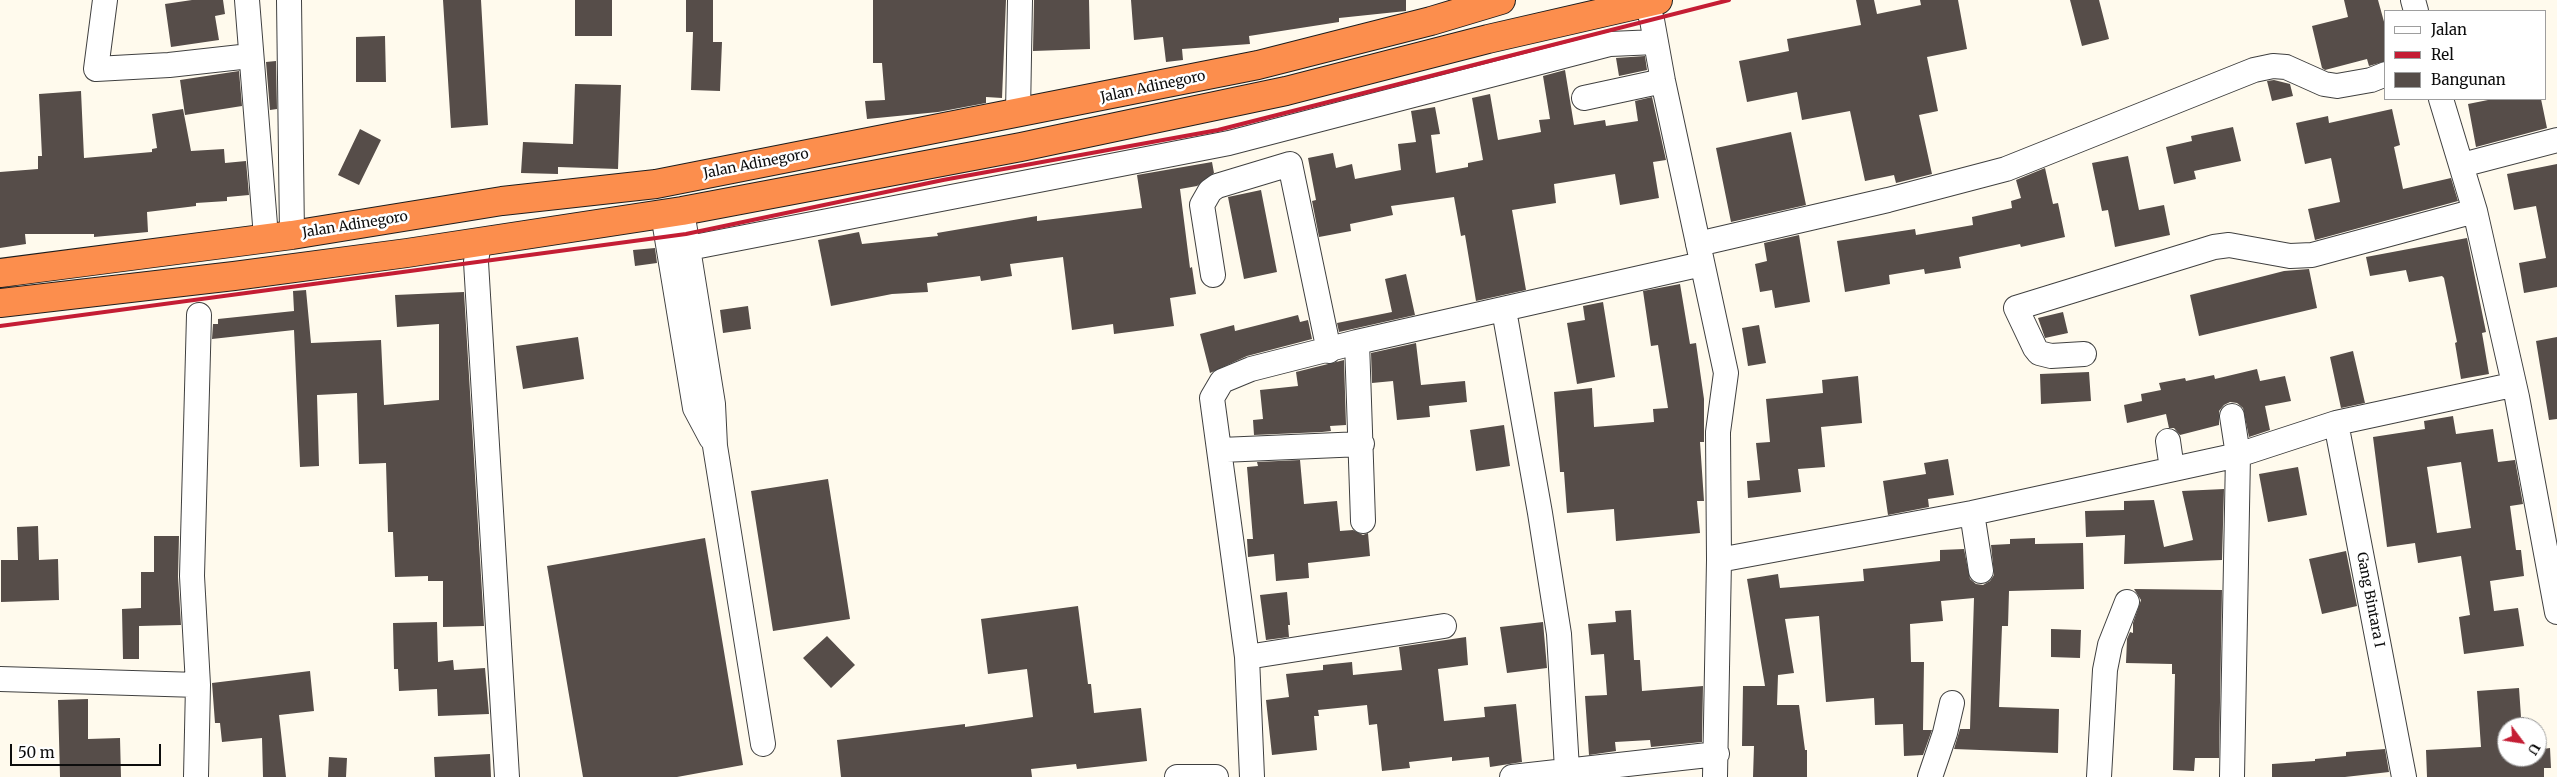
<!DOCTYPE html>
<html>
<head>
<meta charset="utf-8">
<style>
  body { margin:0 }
  #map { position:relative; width:2557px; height:777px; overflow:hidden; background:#fffaed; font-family:Merriweather,serif }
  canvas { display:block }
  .legend { position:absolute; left:2384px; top:10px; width:162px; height:90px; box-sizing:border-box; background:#fff; border:1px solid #9e9e9e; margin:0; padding:6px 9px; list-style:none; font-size:15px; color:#0d0d0d }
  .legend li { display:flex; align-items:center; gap:10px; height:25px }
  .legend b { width:25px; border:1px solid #9e9e9e }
  .north { position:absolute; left:2497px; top:717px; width:50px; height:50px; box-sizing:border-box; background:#fff; border:1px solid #9e9e9e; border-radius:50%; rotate:121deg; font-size:14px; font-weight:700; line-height:20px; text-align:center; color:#0d0d0d }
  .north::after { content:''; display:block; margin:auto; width:18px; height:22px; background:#c41d34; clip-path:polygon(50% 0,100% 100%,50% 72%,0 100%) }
  .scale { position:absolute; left:10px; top:744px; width:151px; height:22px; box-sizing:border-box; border:2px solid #0d0d0d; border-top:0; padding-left:6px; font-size:15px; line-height:18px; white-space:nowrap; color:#0d0d0d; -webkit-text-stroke:4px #fff; paint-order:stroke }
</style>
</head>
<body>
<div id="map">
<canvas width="2557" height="777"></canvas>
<ul class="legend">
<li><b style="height:6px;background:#fff"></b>Jalan</li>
<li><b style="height:6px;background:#c41d34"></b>Rel</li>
<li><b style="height:14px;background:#564d49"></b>Bangunan</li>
</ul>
<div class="north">U</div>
<div class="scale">50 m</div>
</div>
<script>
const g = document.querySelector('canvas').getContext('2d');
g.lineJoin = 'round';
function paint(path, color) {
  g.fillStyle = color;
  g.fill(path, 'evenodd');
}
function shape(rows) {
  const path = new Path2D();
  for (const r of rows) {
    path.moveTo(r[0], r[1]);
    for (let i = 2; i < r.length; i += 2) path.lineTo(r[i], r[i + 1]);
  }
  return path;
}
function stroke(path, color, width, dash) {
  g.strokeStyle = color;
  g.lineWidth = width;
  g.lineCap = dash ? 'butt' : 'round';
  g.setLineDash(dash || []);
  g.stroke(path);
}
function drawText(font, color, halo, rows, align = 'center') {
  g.font = font + ' Merriweather,serif';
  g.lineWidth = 5;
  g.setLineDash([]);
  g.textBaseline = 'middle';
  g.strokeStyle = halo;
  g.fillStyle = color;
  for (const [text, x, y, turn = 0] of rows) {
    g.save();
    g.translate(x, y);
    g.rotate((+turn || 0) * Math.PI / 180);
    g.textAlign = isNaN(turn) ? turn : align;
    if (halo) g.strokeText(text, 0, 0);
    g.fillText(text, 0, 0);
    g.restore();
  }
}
paint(shape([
  [192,0,223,0,225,14,215,16,219,40,171,47,165,4],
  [443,0,481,0,488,125,451,128],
  [575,0,612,0,612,36,575,36],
  [686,0,713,0,713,42,722,42,720,91,691,90,693,32,686,32],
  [873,0,1006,0,1002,98,986,97,986,103,938,112,867,119,865,101,885,100,882,63,873,63],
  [1034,0,1089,0,1090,49,1033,51],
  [1131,0,1406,0,1406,11,1339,18,1339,22,1249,36,1250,44,1182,49,1183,60,1166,62,1163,37,1134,40],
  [1856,0,1874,0,1877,14,1921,5,1920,0,1958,0,1967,49,1927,57,1938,111,1919,115,1932,174,1896,183,1894,175,1865,181,1850,111,1802,120,1797,92,1747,102,1739,61,1789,51,1787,39,1861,25],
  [2070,0,2099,0,2109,39,2082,46],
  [2344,0,2378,0,2386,29,2386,61,2369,66,2367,59,2325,70,2322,68,2312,26,2348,17],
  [385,36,386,82,356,82,356,37],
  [1645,56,1647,70,1619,76,1616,58],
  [276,61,277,109,270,110,266,62],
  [1565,70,1574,125,1605,120,1606,126,1638,121,1635,101,1652,97,1666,160,1653,162,1659,198,1620,205,1615,174,1554,184,1556,203,1512,210,1526,290,1476,301,1465,235,1461,236,1454,197,1391,206,1393,215,1350,224,1351,231,1319,237,1312,201,1316,200,1308,158,1333,153,1336,168,1352,164,1355,179,1401,170,1398,144,1416,142,1411,111,1435,107,1440,134,1431,135,1436,173,1468,167,1468,163,1483,160,1472,98,1490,94,1498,140,1541,132,1539,120,1550,119,1543,76],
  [239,71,242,106,185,115,180,80],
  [2274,80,2290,84,2293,96,2272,101,2267,81],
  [575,84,621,85,618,169,558,167,558,174,521,173,523,142,573,144],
  [81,91,84,158,152,152,152,149,157,148,152,114,183,109,191,151,224,149,225,163,246,161,249,195,227,197,227,201,196,203,196,206,147,212,148,232,94,237,94,234,25,234,26,244,0,248,0,172,38,169,38,156,42,156,39,94],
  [2493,99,2541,99,2547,128,2476,147,2468,104],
  [2392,109,2400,145,2394,147,2403,189,2451,178,2458,201,2315,240,2308,209,2340,202,2331,158,2305,164,2296,123,2328,116,2329,123],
  [2233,127,2241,161,2194,171,2196,179,2174,184,2166,147,2192,141,2191,136],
  [360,129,381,140,359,185,338,175],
  [1791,132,1806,205,1731,222,1716,148],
  [2128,156,2139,210,2164,205,2170,235,2115,247,2108,210,2102,211,2092,163],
  [1212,162,1214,173,1197,186,1180,189,1190,268,1192,267,1196,294,1170,298,1174,326,1114,334,1113,324,1072,330,1063,257,1010,264,1012,276,981,281,980,276,927,283,928,292,892,294,831,306,818,240,859,232,862,244,938,236,937,233,1037,216,1037,221,1142,208,1137,175],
  [2557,164,2557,287,2524,293,2519,263,2546,258,2536,206,2514,210,2507,174],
  [2045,168,2053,204,2058,203,2065,237,2021,247,2020,244,1959,257,1961,268,1925,274,1924,269,1889,275,1890,284,1845,292,1837,241,1915,229,1916,235,1973,225,1972,217,2012,208,2011,201,2021,198,2016,180],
  [1261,190,1277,272,1244,279,1228,197],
  [1799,235,1810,302,1775,308,1772,290,1760,292,1755,264,1767,261,1764,243],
  [2467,238,2486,332,2482,333,2489,374,2461,379,2455,343,2457,342,2444,278,2442,276,2409,282,2406,270,2370,276,2366,257],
  [655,248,657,263,635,266,633,250],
  [2309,269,2317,308,2199,336,2190,295,2284,271],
  [1406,274,1415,315,1339,332,1337,323,1392,312,1385,279],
  [1680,284,1690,344,1696,343,1704,399,1704,442,1700,442,1704,501,1697,501,1700,533,1616,541,1614,509,1567,513,1564,472,1560,472,1554,392,1592,388,1594,427,1654,422,1653,409,1668,408,1658,345,1651,346,1643,291],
  [306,290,311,343,381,340,384,405,439,400,439,324,397,327,395,295,464,292,484,626,443,627,443,581,428,581,428,576,395,577,393,532,388,532,386,463,359,464,357,393,317,395,319,466,300,467,294,330,212,339,213,324,218,324,218,319,294,311,293,291],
  [1603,302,1615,377,1577,384,1567,323,1585,320,1583,306],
  [748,306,751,329,723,333,720,310],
  [2063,312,2068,333,2045,338,2038,318],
  [1298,315,1300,322,1308,320,1312,339,1247,356,1210,373,1200,334,1234,325,1235,331],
  [1759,325,1766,363,1748,366,1742,328],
  [578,337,584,379,523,389,516,346],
  [2557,337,2557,419,2549,420,2536,341],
  [1416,343,1421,385,1465,381,1467,402,1429,406,1430,417,1397,420,1393,381,1372,383,1371,353],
  [2353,351,2365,403,2341,408,2330,357],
  [1344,360,1346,425,1330,426,1331,431,1322,432,1254,435,1253,420,1263,419,1260,390,1298,386,1296,372],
  [2257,369,2260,381,2285,376,2291,401,2265,406,2270,430,2249,437,2243,408,2237,403,2230,402,2224,405,2219,411,2219,425,2180,435,2174,428,2169,428,2166,414,2127,423,2124,405,2142,401,2141,394,2161,390,2159,383,2185,378,2186,381,2214,375,2215,379],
  [2089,372,2091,401,2041,404,2040,374],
  [1858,376,1862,423,1821,427,1825,467,1798,469,1801,492,1748,498,1747,481,1760,480,1756,443,1770,442,1766,399,1823,393,1822,380],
  [2453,416,2456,434,2493,429,2498,462,2515,460,2523,504,2510,506,2516,550,2521,550,2524,576,2490,581,2494,611,2518,608,2524,646,2464,654,2459,617,2470,615,2461,556,2418,563,2415,543,2387,547,2373,437,2425,429,2424,421],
  [2461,462,2471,528,2437,533,2427,467],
  [1504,425,1510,466,1476,471,1470,430],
  [1948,459,1954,495,1928,499,1929,507,1888,515,1883,481,1926,474,1924,463],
  [1300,460,1304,504,1337,501,1340,531,1353,530,1363,535,1368,533,1370,556,1308,563,1309,578,1276,581,1274,554,1248,557,1247,539,1253,539,1247,467,1258,466,1257,462],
  [2298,467,2307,515,2268,522,2259,474],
  [828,479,850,619,773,631,751,491],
  [2224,489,2222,560,2124,564,2125,535,2086,537,2085,511,2124,510,2124,501,2154,500,2164,547,2193,540,2182,491],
  [38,526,39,560,58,559,59,600,1,602,1,560,18,560,17,527],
  [154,536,179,536,178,577,181,625,139,626,139,659,123,659,122,609,141,608,141,572,154,572],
  [705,538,743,765,677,777,583,777,547,566],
  [2035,538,2035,544,2083,543,2084,589,2009,591,2008,626,2002,626,1999,707,2059,709,2058,753,1954,749,1960,729,1970,729,1974,598,1941,601,1943,621,1910,624,1911,662,1924,662,1923,730,1932,730,1923,755,1904,756,1903,724,1875,725,1874,698,1826,702,1819,616,1785,619,1794,673,1778,675,1777,705,1799,705,1805,750,1807,750,1807,777,1753,777,1754,746,1742,746,1743,686,1765,686,1747,579,1778,574,1780,588,1864,581,1863,569,1940,561,1940,550,1964,549,1970,579,1976,584,1983,585,1990,581,1994,575,1991,545,2010,544,2010,539],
  [2346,551,2357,606,2322,614,2309,559],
  [2134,589,2222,590,2219,758,2195,758,2194,771,2173,770,2175,674,2172,674,2172,664,2126,663,2127,639,2130,632,2133,633,2133,623,2141,600],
  [1287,592,1290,625,1288,625,1289,637,1266,640,1260,595],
  [1078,606,1088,684,1091,684,1094,713,1141,708,1147,761,1077,769,1076,764,1031,769,1032,777,841,777,837,740,965,724,965,727,1033,717,1027,669,988,674,981,619],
  [1631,610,1634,660,1640,660,1642,691,1703,686,1702,742,1651,747,1650,740,1615,742,1616,751,1589,755,1585,696,1607,695,1604,654,1591,655,1588,624,1616,622,1615,611],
  [437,622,438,662,453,660,454,670,485,668,489,714,438,716,437,689,399,691,398,669,394,669,393,623],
  [1543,622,1547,668,1507,673,1500,627],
  [2051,629,2081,630,2080,658,2051,657],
  [827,636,855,665,831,688,803,658],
  [1466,637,1468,665,1438,669,1444,721,1485,717,1484,707,1516,704,1522,762,1490,767,1489,757,1452,761,1452,757,1409,762,1410,768,1382,771,1377,724,1369,725,1367,705,1318,710,1319,716,1314,716,1317,750,1272,755,1266,700,1289,697,1286,674,1323,670,1323,665,1352,662,1353,675,1402,670,1399,647],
  [310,671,314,711,279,715,286,777,263,777,262,738,222,742,220,723,215,723,212,683],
  [2519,688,2521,717,2524,717,2524,727,2507,727,2507,757,2537,757,2537,738,2542,737,2543,749,2550,748,2551,768,2544,768,2544,777,2427,777,2426,750,2481,747,2477,691],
  [88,699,88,739,120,738,121,777,60,777,58,700],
  [2385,749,2389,772,2345,777,2272,777,2272,764,2315,761,2315,759,2346,756,2346,752],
  [490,754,491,777,435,777,434,757],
  [329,757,347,758,346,777,328,777]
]), '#564d49');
const minor = shape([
  [105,0,96,69,169,65,250,56],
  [247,0,266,237],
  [289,0,292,235],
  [2413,0,2416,11],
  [1646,3,1652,20,1663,81,1726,373,1718,432,1719,560,1715,777],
  [1584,98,1663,81],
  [2441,99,2475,211,2517,397,2557,612],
  [1018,113,1020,0],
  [2462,165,2557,140],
  [682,211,713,404,715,446,763,744],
  [663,214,695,408,711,438],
  [479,242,476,262,507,777],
  [1698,244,1888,200,2006,169,2254,70,2273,66,2286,67,2324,84,2337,86,2371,80,2386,74],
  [689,248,1229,143,1610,44,1656,42],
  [1213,275,1202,205,1210,191,1217,186,1290,164,1329,351],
  [1504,310,1540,513,1559,634,1567,769],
  [1357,342,1363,521],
  [2084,354,2051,356,2039,353,2035,348,2016,308,2214,247,2229,245,2290,256,2312,255,2475,211],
  [2336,423,2404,777],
  [2168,441,2172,469],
  [1221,450,1362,444],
  [1972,513,1981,571],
  [1719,560,1972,513,2238,455,2232,416],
  [1247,657,1444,626],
  [0,679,198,685],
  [196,777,198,685,192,576,199,315],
  [1177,777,1216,777],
  [1252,777,1247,657,1212,398,1222,381,1251,369,1357,342,1702,264],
  [1512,777,1717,754],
  [1930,777,1945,733,1952,703],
  [2099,777,2105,670,2110,645,2127,602],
  [2232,777,2238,455,2336,423,2512,385]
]);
const highway = shape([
  [0,273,292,235,502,201,656,184,1258,65,1431,21,1501,0],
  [0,303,234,276,407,253,682,211,1021,147,1286,91,1488,39,1658,0]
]);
stroke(minor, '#404040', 26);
stroke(highway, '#1e1e1e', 30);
stroke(minor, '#fff', 24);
stroke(highway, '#fc8e4d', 28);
stroke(shape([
  [0,326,686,234,943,180,1218,130,1729,0]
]), '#c41d34', 4);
drawText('14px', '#0d0d0d', '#fff', [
  ["Jalan Adinegoro",1153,87,-12],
  ["Jalan Adinegoro",756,164,-11],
  ["Jalan Adinegoro",355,225,-9],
  ["Gang Bintara I",2370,600,79]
]);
</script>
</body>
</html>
